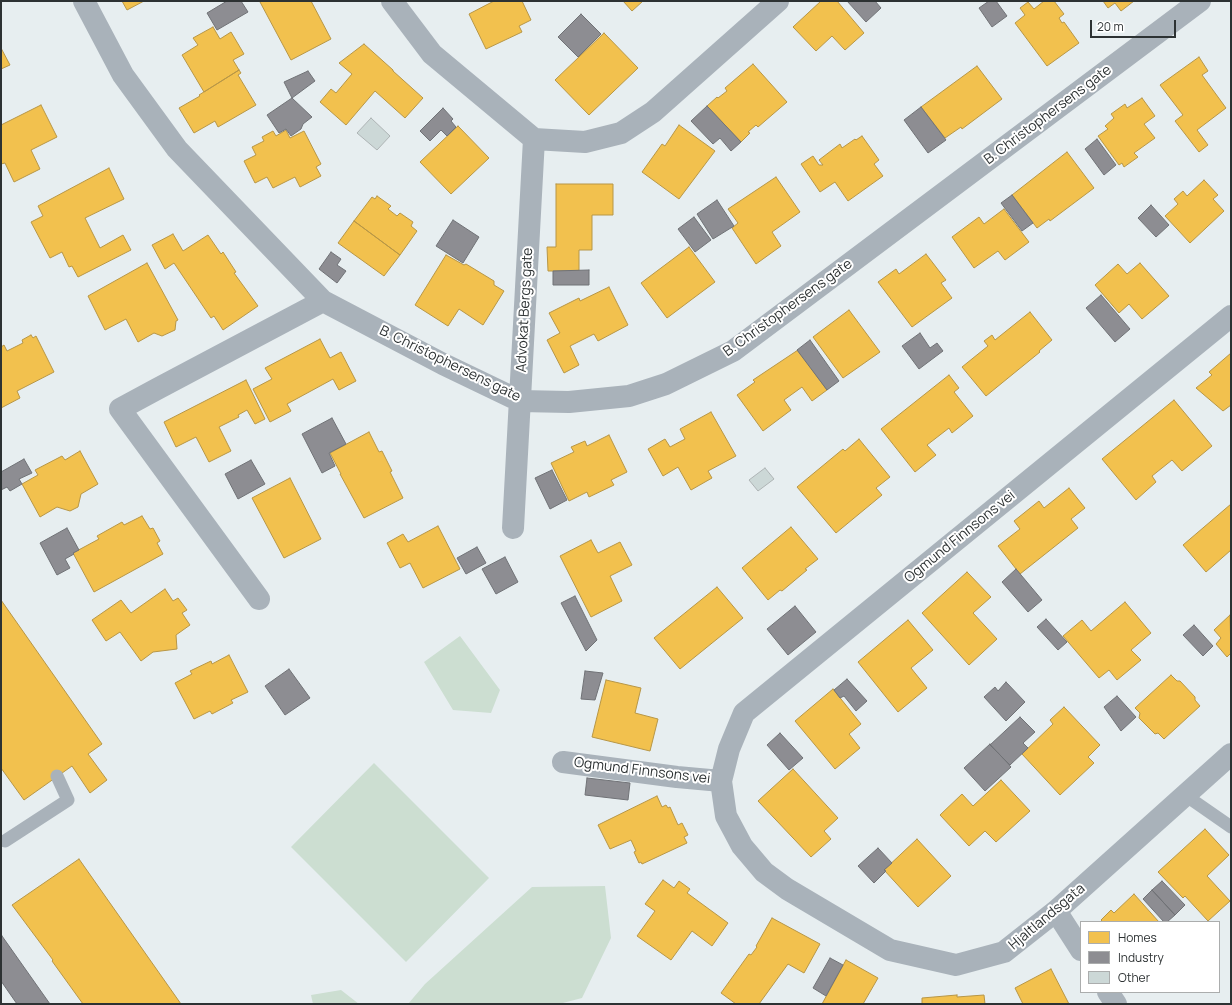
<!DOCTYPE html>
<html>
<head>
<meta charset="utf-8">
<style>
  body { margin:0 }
  #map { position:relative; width:1232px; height:1005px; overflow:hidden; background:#e7eef0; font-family:Manrope,sans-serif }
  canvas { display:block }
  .frame { position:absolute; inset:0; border:2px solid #2d3233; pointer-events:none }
  .legend { position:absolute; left:1080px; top:921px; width:140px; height:72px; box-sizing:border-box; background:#fff; border:1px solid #abadad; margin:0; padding:5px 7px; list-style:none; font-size:12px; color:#2d3233 }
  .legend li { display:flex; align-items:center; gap:8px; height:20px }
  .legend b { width:20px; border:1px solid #abadad }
  .scale { position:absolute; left:1090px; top:20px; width:86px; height:18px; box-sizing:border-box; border:2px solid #2d3233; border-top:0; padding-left:5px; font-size:12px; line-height:14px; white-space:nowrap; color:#2d3233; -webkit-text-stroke:3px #fff; paint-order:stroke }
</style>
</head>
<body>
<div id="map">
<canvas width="1232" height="1005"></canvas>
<div class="frame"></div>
<ul class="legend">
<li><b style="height:11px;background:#f2c14e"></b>Homes</li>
<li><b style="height:11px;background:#8d8d92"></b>Industry</li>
<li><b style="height:11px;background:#ccd8d7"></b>Other</li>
</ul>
<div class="scale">20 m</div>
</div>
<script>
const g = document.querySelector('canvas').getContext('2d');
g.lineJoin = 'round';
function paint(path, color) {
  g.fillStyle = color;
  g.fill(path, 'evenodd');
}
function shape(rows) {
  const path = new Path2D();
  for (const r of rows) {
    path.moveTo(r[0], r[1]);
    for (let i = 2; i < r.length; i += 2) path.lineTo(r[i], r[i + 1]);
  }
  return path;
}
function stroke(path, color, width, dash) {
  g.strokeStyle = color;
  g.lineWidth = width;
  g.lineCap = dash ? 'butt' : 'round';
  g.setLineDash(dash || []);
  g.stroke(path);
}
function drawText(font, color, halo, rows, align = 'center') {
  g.font = font + ' Manrope,sans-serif';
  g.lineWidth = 4;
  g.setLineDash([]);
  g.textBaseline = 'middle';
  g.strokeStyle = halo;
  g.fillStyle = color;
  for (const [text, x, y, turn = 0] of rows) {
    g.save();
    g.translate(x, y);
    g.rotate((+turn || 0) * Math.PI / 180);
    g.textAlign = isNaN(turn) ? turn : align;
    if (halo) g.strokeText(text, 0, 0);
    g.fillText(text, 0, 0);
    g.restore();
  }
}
paint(shape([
  [460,636,500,690,491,713,453,710,424,662],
  [374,763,489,878,406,962,291,847],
  [605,886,611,938,582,998,559,1004,408,1004,425,984,532,887],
  [341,990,359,1004,313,1004,311,995]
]), '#ccded1');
const homes = shape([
  [122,1,144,1,127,10,122,1],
  [262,1,311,1,331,39,291,60,260,2,262,1],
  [494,1,522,1,531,20,519,26,522,32,486,49,469,14,494,1],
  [623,1,643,1,632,11,623,1],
  [821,1,837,1,864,33,845,50,832,36,816,51,793,27,821,1],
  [1044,1,1054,1,1064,14,1059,18,1062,23,1064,22,1079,43,1047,66,1015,23,1025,15,1020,8,1028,2,1034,9,1044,1],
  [1103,1,1134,1,1121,11,1115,3,1108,8,1103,1],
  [213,27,220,39,231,32,244,54,233,60,239,70,204,92,182,55,198,45,193,38,213,27],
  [604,33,638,68,589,115,555,80,604,33],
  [364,44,393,70,393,71,423,98,405,118,375,91,346,125,320,102,331,89,336,93,352,74,339,63,364,44],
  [1,48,10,65,1,69,1,48],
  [1199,57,1208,71,1202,75,1226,108,1197,130,1208,145,1199,152,1175,121,1183,115,1160,85,1199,57],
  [753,64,787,102,758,127,756,125,748,132,750,133,741,142,707,106,717,97,718,98,727,91,725,88,753,64],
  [977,66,1002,99,962,129,961,127,945,138,921,107,977,66],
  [239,70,241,73,238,75,256,105,218,127,215,121,194,133,179,108,200,96,199,95,239,70],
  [1142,98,1155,116,1144,124,1155,138,1134,153,1138,157,1124,167,1122,163,1119,165,1098,136,1108,129,1105,126,1114,118,1111,114,1125,104,1127,108,1142,98],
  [41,105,57,137,31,150,40,169,14,182,5,163,1,164,1,125,41,105],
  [679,125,715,151,679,199,642,172,662,144,665,146,679,125],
  [458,126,489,158,451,194,420,162,458,126],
  [286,130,290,138,304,131,321,164,316,167,321,176,300,187,295,177,273,188,267,177,255,183,244,161,256,155,252,147,264,141,262,137,273,131,276,136,286,130],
  [862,136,879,160,874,164,883,176,848,201,835,182,820,192,801,164,813,156,819,165,823,165,819,160,840,144,842,148,855,139,856,140,862,136],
  [1067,152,1094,188,1050,221,1049,219,1037,228,1012,195,1067,152],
  [109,168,124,199,85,218,100,248,123,235,131,250,78,277,72,266,69,267,62,252,50,258,31,222,43,216,38,206,109,168],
  [776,177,800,212,772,232,781,246,756,264,732,228,738,223,728,209,776,177],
  [1204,180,1218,195,1213,199,1224,211,1190,243,1165,216,1178,204,1174,199,1183,191,1187,196,1204,180],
  [556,184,613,184,613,215,592,215,592,250,579,250,579,271,548,271,547,247,556,247,556,184],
  [377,196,391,206,388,209,397,216,400,213,413,222,411,226,417,231,400,255,354,221,372,197,375,199,377,196],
  [1004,209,1029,242,1005,260,998,251,974,268,952,237,979,217,984,224,1004,209],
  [354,221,400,255,384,276,338,243,354,221],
  [173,234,183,251,208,235,221,254,223,252,236,272,234,273,258,306,223,330,214,316,211,318,174,263,165,269,152,245,173,234],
  [689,247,715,282,667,318,641,283,689,247],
  [926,254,946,280,941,283,952,298,912,327,878,282,896,269,899,274,926,254],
  [446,255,464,265,466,264,494,281,494,285,504,291,483,325,459,309,448,326,415,305,446,255],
  [147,263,178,320,176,321,175,330,162,336,154,333,138,342,126,319,105,330,88,296,147,263],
  [1140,263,1169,296,1142,319,1129,304,1119,313,1095,285,1118,264,1127,274,1140,263],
  [609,287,628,325,598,341,594,334,570,346,579,365,564,373,547,340,560,333,549,313,579,298,580,301,609,287],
  [849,310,880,352,843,378,813,337,849,310],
  [1030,312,1052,340,1039,351,1040,352,986,396,962,367,988,346,984,341,992,335,995,340,1030,312],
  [31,335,33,338,36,336,54,372,17,391,20,398,1,408,1,347,4,345,7,351,23,343,22,340,31,335],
  [320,339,330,358,341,352,356,381,339,390,333,379,287,404,291,411,270,422,253,389,272,379,265,368,320,339],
  [798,350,827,390,812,401,802,387,784,400,791,410,763,431,737,395,755,382,753,380,798,350],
  [1231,353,1231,405,1223,411,1196,388,1212,375,1209,372,1231,353],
  [949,375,959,388,954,392,973,416,952,433,949,428,927,445,936,455,915,472,881,429,949,375],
  [246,380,265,419,255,424,247,410,238,415,239,417,219,427,231,451,209,462,196,437,176,447,164,422,246,380],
  [1174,400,1212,446,1182,471,1172,460,1152,476,1156,482,1136,500,1102,459,1174,400],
  [711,412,736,456,708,471,712,478,691,490,678,467,663,476,648,449,665,439,670,447,685,439,680,429,711,412],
  [369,432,379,452,382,451,392,471,390,472,403,498,364,518,340,474,341,474,330,453,369,432],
  [609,435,627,472,611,480,614,485,589,497,587,492,569,501,551,463,574,452,571,447,585,441,587,446,609,435],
  [859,439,890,477,876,488,882,495,836,533,797,487,843,449,845,451,859,439],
  [80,451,98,484,81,494,78,507,70,511,57,507,40,517,22,484,38,475,35,470,62,456,65,460,80,451],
  [290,478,321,539,284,558,252,498,290,478],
  [1069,488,1085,508,1071,519,1078,528,1020,574,998,546,1020,529,1014,521,1039,501,1044,508,1069,488],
  [1231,504,1231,550,1206,572,1183,545,1231,504],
  [142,516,150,529,153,528,160,541,157,543,163,554,94,592,73,553,99,539,97,536,122,522,124,525,142,516],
  [438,526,460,569,423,588,410,563,400,568,387,543,403,534,408,542,438,526],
  [791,527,818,559,805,569,807,570,782,591,780,590,768,600,742,568,791,527],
  [591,540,598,553,620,542,632,565,610,576,622,601,591,617,560,556,591,540],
  [967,572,991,597,973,613,997,639,969,665,922,613,967,572],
  [717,587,743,618,680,669,654,638,717,587],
  [165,589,173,601,178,598,187,610,182,613,190,625,176,635,177,649,153,652,141,661,120,632,106,641,92,620,121,600,131,613,165,589],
  [1,600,102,744,88,754,107,780,90,793,72,766,24,800,1,768,1,600],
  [1125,602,1151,633,1131,650,1141,660,1117,680,1109,670,1099,678,1063,636,1082,620,1091,631,1125,602],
  [1230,615,1231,653,1227,657,1216,644,1221,638,1214,630,1230,615],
  [908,620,933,650,911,668,927,688,898,712,858,662,908,620],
  [229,655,248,692,231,700,233,703,212,714,210,711,194,719,175,683,192,674,190,671,211,661,212,664,229,655],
  [1171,675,1177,681,1180,681,1195,697,1195,700,1200,706,1164,739,1158,733,1155,734,1139,718,1140,713,1135,708,1171,675],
  [606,680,641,688,635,713,658,719,650,751,592,737,606,680],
  [833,689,861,724,849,734,860,748,835,769,795,721,833,689],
  [1064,707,1100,745,1088,757,1094,763,1060,795,1022,754,1053,724,1050,720,1064,707],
  [793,769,838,818,824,831,831,839,811,857,758,801,793,769],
  [1001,780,1030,811,996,842,985,831,969,846,940,815,962,794,973,806,1001,780],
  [657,796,662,807,666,805,668,808,670,807,678,825,682,823,688,835,684,837,687,843,642,864,641,862,639,863,634,852,636,851,631,840,610,849,598,825,657,796],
  [1205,829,1229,855,1207,876,1230,901,1208,921,1185,896,1183,898,1158,872,1205,829],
  [917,839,951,876,918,907,884,870,917,839],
  [79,859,181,1004,83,1004,52,961,53,960,12,905,79,859],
  [663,880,674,888,679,881,690,889,687,893,728,923,712,946,692,931,671,960,637,936,655,911,645,904,663,880],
  [1134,894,1159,922,1103,922,1101,920,1111,910,1114,913,1134,894],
  [772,918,820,944,804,973,788,964,759,1004,736,1004,721,993,749,954,751,955,757,947,756,946,772,918],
  [846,960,878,978,863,1004,822,1004,846,960],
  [1051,969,1069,1004,1023,1004,1015,988,1051,969],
  [957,995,957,997,984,995,985,1004,922,1004,922,998,957,995]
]);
paint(homes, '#f2c14e');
stroke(homes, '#b79646', 1);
const industry = shape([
  [227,1,241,1,248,12,217,30,207,13,227,1],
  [847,1,875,1,881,8,866,22,847,1],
  [989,1,996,1,1007,16,992,27,979,8,989,1],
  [581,14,601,34,578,57,558,37,581,14],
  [308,71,315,81,292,98,284,82,308,71],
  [292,98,312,117,303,124,301,129,291,136,286,129,279,133,267,115,292,98],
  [707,106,741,142,731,151,720,138,713,144,691,121,707,106],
  [921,107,946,140,928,153,904,120,921,107],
  [443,108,453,119,451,121,456,127,447,136,441,130,430,141,420,131,443,108],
  [1097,139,1116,165,1104,175,1085,149,1097,139],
  [1012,195,1033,223,1022,231,1001,203,1012,195],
  [717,200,734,226,713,239,697,214,717,200],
  [1151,205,1169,225,1156,237,1138,218,1151,205],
  [694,217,711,240,695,252,678,229,694,217],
  [453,220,479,237,463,263,436,246,453,220],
  [331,252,341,259,337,265,346,271,337,283,319,269,331,252],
  [589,270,589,285,553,285,553,271,589,270],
  [1101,295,1130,329,1115,342,1086,308,1101,295],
  [920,333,930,348,937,343,943,351,919,369,902,346,920,333],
  [810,340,839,381,827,390,797,350,810,340],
  [332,418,346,444,329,453,335,466,322,473,302,434,332,418],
  [24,459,32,473,19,479,22,484,10,491,7,487,1,490,1,472,24,459],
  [251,460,265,484,238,499,225,474,251,460],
  [552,470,567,500,550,509,535,478,552,470],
  [67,528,79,550,73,553,74,554,65,559,70,568,57,575,40,543,67,528],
  [477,547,486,563,466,574,457,558,477,547],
  [505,557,518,582,496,594,482,569,505,557],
  [1016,569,1042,600,1028,612,1002,582,1016,569],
  [575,596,597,640,586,651,561,603,575,596],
  [795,606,816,632,788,655,767,629,795,606],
  [1046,619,1067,642,1058,650,1037,627,1046,619],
  [1194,625,1213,646,1203,656,1183,635,1194,625],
  [289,669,310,698,285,715,265,686,289,669],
  [585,671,603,673,595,700,581,699,585,671],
  [847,679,867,701,856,711,844,696,840,698,834,690,847,679],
  [1006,682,1025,702,1006,721,984,697,995,687,998,691,1006,682],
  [1117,696,1136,717,1121,731,1104,707,1117,696],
  [1020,717,1035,732,1023,743,1028,748,1010,765,990,745,1020,717],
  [780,733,803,758,789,770,767,745,780,733],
  [990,744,1011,767,985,791,964,768,990,744],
  [587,778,630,783,628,800,585,795,587,778],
  [878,848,892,863,884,870,886,871,874,883,858,866,878,848],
  [1162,881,1185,905,1175,915,1152,890,1162,881],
  [1152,890,1175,915,1167,922,1164,922,1143,899,1152,890],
  [2,936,50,1004,17,1004,1,981,1,937,2,936],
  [830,958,843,965,826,996,813,988,830,958]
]);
paint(industry, '#8d8d92');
stroke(industry, '#707276', 1);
const building = shape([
  [371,118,390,136,377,150,357,133,371,118],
  [765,468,774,479,758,491,749,480,765,468]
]);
paint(building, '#ccd8d7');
stroke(building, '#adb3b4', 1);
stroke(shape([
  [1185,795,1231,827],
  [5,841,68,800,57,776]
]), '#a9b2ba', 13);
stroke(shape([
  [84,1,123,75,177,149,323,301,443,364,520,401,569,402,629,396,666,384,733,351,1200,1],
  [392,1,432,54,534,139,585,142,621,133,653,112,778,1],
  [1231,316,744,713,729,749,721,781,726,816,742,846,764,872,787,889,890,950,956,965,1004,952,1056,911,1231,754],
  [513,528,534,139],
  [259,599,120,409,157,389,323,301],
  [563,762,677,777,721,781],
  [1056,911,1081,950],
  [1108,992,1116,1004]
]), '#a9b2ba', 22);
drawText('14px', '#2d3233', '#fff', [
  ["B. Christophersens gate",1048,115,-37],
  ["B. Christophersens gate",788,308,-36],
  ["Advokat Bergs gate",525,310,-87],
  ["B. Christophersens gate",450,364,26],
  ["Ogmund Finnsons vei",960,537,-39],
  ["Ogmund Finnsons vei",642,771,7],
  ["Hjaltlandsgata",1047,917,-40]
]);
</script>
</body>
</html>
